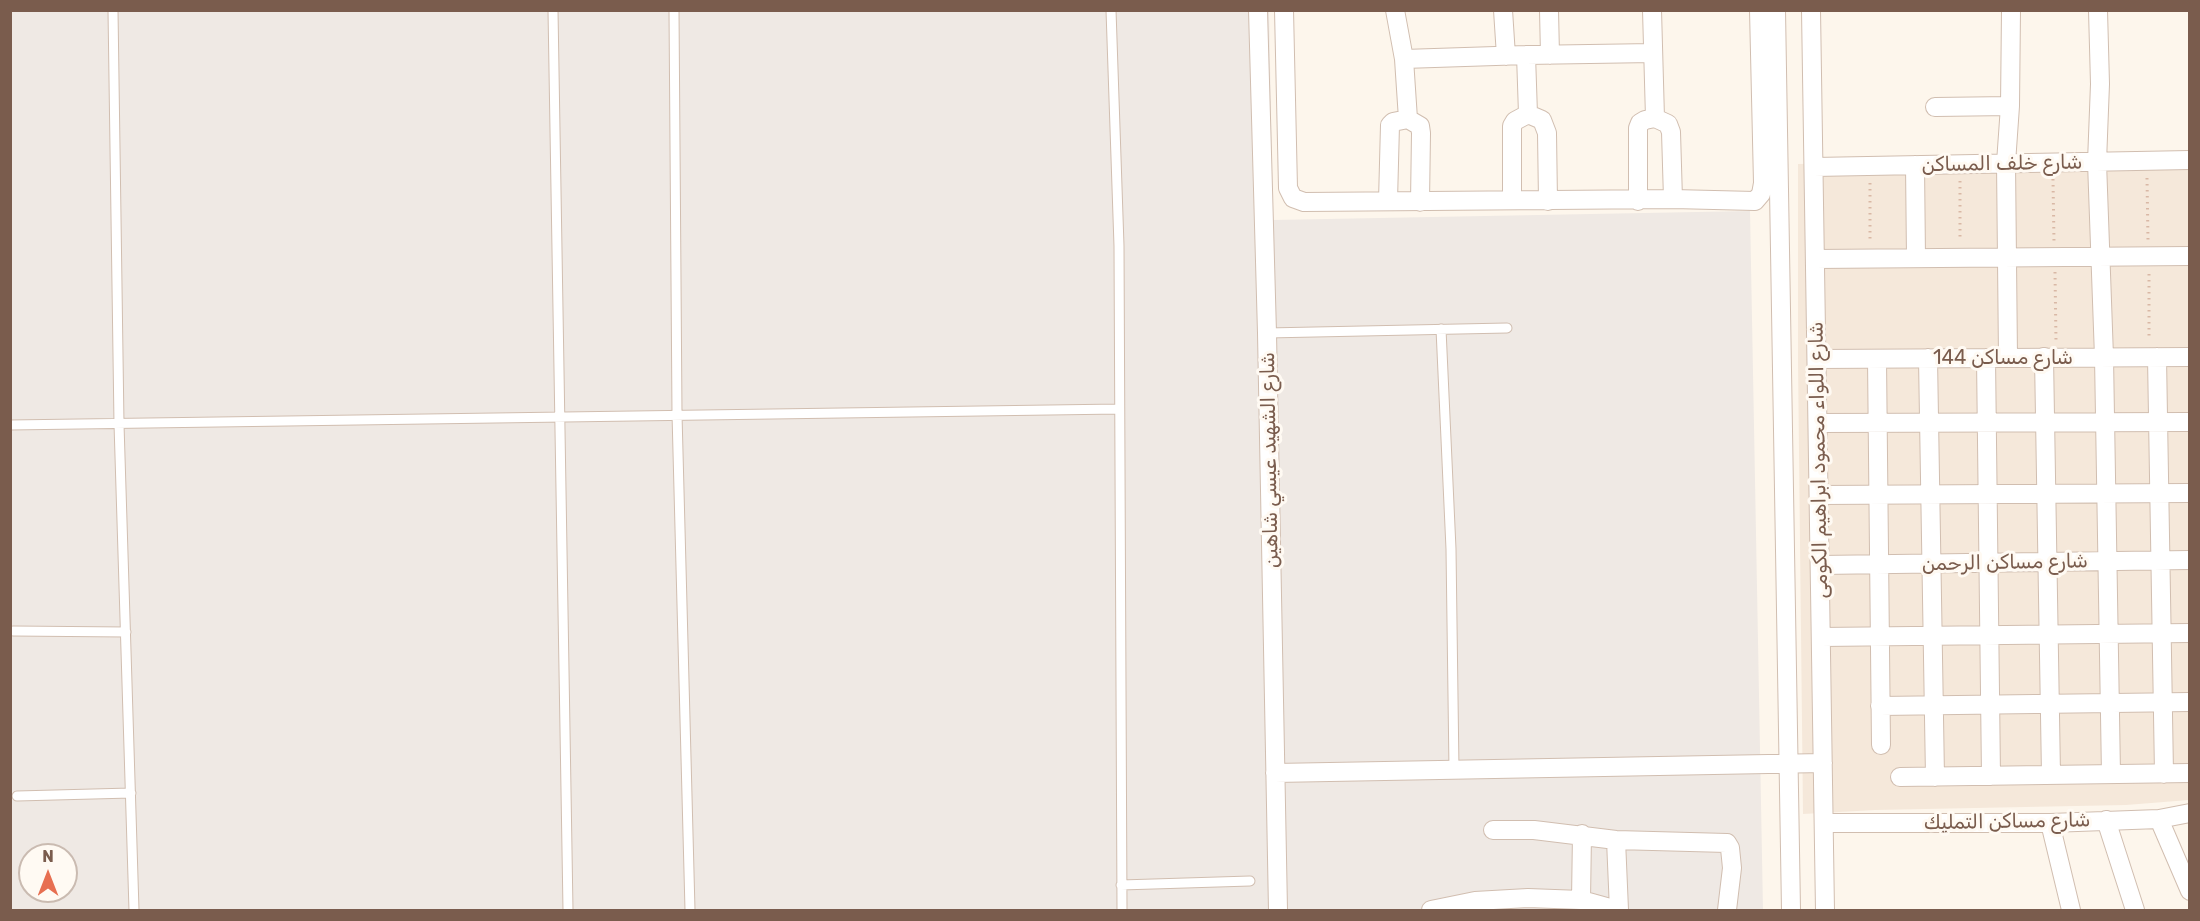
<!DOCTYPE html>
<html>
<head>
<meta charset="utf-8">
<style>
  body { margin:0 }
  #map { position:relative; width:2200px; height:921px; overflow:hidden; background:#fdf6ec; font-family:Rubik,sans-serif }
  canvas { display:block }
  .frame { position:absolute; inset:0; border:12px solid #7a5c4d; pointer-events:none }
  .north { position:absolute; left:18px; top:843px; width:60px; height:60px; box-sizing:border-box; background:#fffaf3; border:2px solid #cabbb1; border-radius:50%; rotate:0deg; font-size:16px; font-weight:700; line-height:24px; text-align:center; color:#7a5c4d }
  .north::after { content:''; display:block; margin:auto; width:21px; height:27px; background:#e76f51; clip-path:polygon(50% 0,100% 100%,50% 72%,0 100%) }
</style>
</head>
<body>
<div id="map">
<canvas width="2200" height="921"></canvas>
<div class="frame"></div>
<div class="north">N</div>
</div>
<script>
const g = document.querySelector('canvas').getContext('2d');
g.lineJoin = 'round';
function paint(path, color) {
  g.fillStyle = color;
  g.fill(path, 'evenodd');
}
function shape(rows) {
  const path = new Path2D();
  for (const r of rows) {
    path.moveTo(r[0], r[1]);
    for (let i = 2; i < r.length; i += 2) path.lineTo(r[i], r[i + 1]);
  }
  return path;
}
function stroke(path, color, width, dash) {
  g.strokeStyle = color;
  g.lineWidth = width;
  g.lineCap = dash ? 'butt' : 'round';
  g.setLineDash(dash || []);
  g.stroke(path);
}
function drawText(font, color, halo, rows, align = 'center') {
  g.font = font + ' Rubik,Vazirmatn,sans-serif';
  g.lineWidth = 6;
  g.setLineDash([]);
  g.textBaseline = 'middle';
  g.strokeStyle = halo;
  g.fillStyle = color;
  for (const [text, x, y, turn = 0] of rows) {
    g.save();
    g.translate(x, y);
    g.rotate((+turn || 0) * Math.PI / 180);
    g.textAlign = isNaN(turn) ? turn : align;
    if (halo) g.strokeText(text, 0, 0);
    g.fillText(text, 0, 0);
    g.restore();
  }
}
paint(shape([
  [2189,157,2189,800,2126,805,1875,810,1803,814,1798,361,1798,164]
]), '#f5e8da');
paint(shape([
  [10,11,1269,11,1273,220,1750,211,1763,910,11,910],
  [30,855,66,855,66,891,30,891]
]), '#efe9e4');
const lane = shape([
  [113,10,119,424,134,910],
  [553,10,568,910],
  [674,10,677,414,690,910],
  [1111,10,1119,246,1122,910],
  [1441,329,1451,549,1454,770],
  [1267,333,1507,328],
  [10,425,1119,409],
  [13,631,126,632],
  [17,796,131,793],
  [1121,885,1250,881]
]);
const street = shape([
  [1258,10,1267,333,1278,910],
  [1284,10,1288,188,1293,198,1304,202,1673,199,1755,201,1761,194,1763,183,1759,10],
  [1395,10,1404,59,1408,119],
  [1503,10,1506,56],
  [1549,10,1550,55],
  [1652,10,1655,118,1668,124,1671,132,1673,199],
  [1776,10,1791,910],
  [1811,10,1825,910],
  [2098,10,2100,84,2097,162,2104,357,2111,774],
  [1526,55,1528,114],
  [1404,59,1526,55,1653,53],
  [1935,107,2010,106],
  [1915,165,1916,258],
  [1814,167,2190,160],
  [1512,200,1512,126,1515,121,1528,114,1542,120,1547,133,1548,201],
  [1388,201,1390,125,1393,122,1408,119,1420,126,1421,133,1420,202],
  [1638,201,1638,128,1640,123,1645,120,1655,118],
  [1815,259,2190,256],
  [2044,357,2051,775],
  [2157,357,2164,774],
  [1928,358,1935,777],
  [1986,358,1991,776],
  [2008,358,2006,163,2010,106,2011,10],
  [1817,359,2190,357],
  [1877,359,1881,745],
  [1818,423,2190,422],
  [1819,495,2190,493],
  [1820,565,2190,560],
  [1821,637,2190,633],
  [1880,706,2190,702],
  [1275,773,1823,763],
  [1900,777,2190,773],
  [2159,819,2190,891],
  [2106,820,2135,910],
  [1824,823,2050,823,2159,819,2190,813],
  [2050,823,2071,910],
  [1493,830,1534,830,1616,840,1727,843,1730,848,1732,868,1727,910],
  [1616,840,1619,910],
  [1581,900,1582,834],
  [1431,910,1475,901,1528,898,1581,900,1617,910]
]);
stroke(lane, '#d1beb0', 11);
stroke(street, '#d1beb0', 20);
stroke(shape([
  [2147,178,2148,240],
  [2053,179,2054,242],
  [1960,181,1960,240],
  [1870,183,1870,242],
  [2055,272,2056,341],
  [2149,274,2149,339]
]), '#d9b8a5', 3, [1.5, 4.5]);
stroke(lane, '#fff', 9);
stroke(street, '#fff', 18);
drawText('20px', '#7a5c4d', '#fffaf3', [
  ["شارع خلف المساكن",2002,164,-1],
  ["شارع مساكن 144",2003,358],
  ["شارع الشهيد عيسي شاهين",1270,460,-91],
  ["شارع اللواء محمود ابراهيم الكومى",1819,460,-91],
  ["شارع مساكن الرحمن",2005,563,-1],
  ["شارع مساكن التمليك",2007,822,-1]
]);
</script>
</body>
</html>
